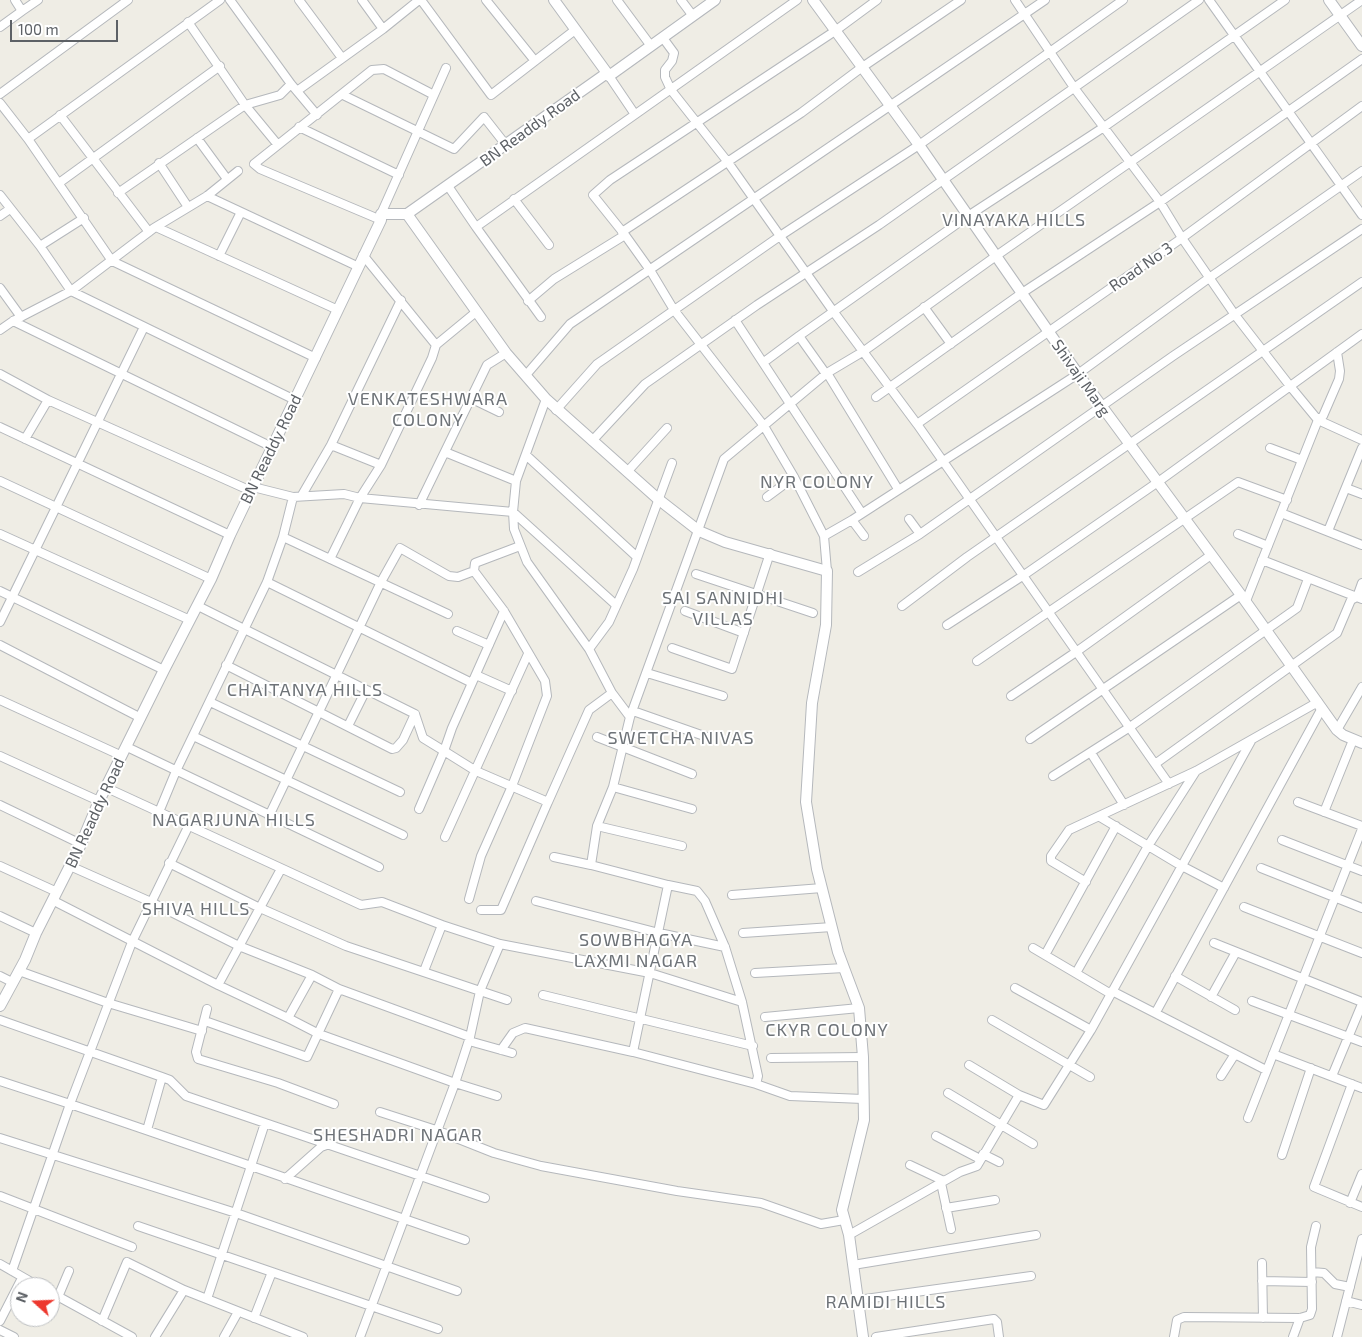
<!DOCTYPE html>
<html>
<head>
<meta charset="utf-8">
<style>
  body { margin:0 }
  #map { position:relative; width:1362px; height:1337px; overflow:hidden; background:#efede5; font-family:"Exo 2",sans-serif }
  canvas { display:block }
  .north { position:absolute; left:10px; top:1277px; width:50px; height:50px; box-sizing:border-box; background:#fff; border:1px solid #bec0c2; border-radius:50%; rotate:290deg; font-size:14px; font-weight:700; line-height:20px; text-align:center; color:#5d6166 }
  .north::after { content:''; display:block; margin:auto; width:18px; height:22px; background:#ed382e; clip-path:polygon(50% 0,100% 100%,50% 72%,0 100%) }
  .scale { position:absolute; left:10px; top:20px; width:108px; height:22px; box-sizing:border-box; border:2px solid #5d6166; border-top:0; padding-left:6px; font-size:15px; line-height:18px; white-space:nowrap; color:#5d6166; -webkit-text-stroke:4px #fff; paint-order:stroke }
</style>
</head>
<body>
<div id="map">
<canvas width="1362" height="1337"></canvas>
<div class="north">N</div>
<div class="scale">100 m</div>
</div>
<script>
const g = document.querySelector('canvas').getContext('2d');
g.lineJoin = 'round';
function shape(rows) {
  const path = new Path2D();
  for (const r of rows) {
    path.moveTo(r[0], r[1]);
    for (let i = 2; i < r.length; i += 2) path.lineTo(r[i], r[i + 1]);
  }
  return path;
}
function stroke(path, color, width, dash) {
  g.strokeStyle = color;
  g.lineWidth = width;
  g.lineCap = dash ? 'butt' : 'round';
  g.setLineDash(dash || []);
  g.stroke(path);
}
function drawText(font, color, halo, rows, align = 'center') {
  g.font = font + ' "Exo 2",sans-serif';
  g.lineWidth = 4;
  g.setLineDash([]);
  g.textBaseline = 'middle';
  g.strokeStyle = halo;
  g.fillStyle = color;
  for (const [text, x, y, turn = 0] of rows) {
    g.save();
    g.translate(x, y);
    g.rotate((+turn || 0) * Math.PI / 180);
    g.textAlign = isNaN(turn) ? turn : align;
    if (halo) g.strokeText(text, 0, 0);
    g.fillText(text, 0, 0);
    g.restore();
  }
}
const minor = shape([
  [15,0,22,11,38,0],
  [230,0,291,84,317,115],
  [299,0,342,58],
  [421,0,491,95,575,30],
  [486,0,535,61],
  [617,0,651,46],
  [681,0,693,16],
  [1015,0,1075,89,1160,202,1182,238,1235,315,1290,386,1318,420,1362,440],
  [1209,0,1362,215],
  [188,22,245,105,278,145],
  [0,27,22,11],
  [383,29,419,0],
  [663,38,674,53,672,61,665,70,665,77,671,90,727,161,833,311,917,424,1169,784],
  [609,76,634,113],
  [297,91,383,29,362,0],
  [0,94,128,0],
  [343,95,454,149,484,117,506,145],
  [0,103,28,139,112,261,316,358],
  [60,115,149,232],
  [299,127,399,175],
  [197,138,227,179],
  [28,139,220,0],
  [159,163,188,207],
  [59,183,220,66],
  [448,186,476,227,797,0],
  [118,193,245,105,280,95,291,84],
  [0,195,40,246,71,291,295,400],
  [207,196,359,267],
  [514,199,549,245],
  [381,214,446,68],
  [0,216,10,209],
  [381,220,260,169,254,164,372,70,384,69,434,95],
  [156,227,338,310],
  [476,227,541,317],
  [622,232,801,113,861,68,961,0],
  [625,235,593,195,610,180,835,31,877,0],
  [40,246,84,218],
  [219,256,241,212],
  [0,288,21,317],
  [528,301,554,279,625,235,650,270,674,310,764,426,794,477,824,536],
  [924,307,951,344],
  [735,320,861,512],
  [13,321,272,447],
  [0,330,13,321,71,291,154,228,207,196,238,171],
  [799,336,968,216,1104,127,1285,0],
  [436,345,476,312],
  [764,362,799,336,826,374],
  [827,373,898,489],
  [0,374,48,400,251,491],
  [526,375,570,324,1045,0],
  [876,397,1022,293,1160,202,1362,59],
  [470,398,499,412],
  [546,399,516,481,513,512,514,529,527,562,589,649],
  [556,410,597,364,780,236,919,145,1123,0],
  [917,424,1182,238,1362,106],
  [0,427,230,535],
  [25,439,48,400],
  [592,441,645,384,757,305,879,225,1199,0],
  [331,445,381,465],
  [1270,448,1302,460],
  [445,452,516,481],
  [527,456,637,557],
  [627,472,667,428],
  [0,481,211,579],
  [253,487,293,497,344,494,360,498,381,465,432,358,436,345,363,255],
  [1346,488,1362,494],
  [302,495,331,445,401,300],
  [767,497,794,477],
  [419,505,487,365,506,353],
  [1281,513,1362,545],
  [909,519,920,534],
  [852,520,864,536],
  [1328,531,1362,448],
  [0,534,190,620],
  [1238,534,1268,546],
  [283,537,293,497],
  [330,559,360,498,513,512,616,605],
  [1262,560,1362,599],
  [827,571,824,536,852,520,1078,374,1209,278,1362,171],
  [858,572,920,534,1173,356,1362,229],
  [696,574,813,613],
  [267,582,472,683],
  [0,591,164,670],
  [1246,601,1318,420,1323,416,1339,379,1340,371,1337,352],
  [198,606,415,714,423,738,444,751,419,809],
  [902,606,967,557,1362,282],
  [685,611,744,633],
  [0,622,144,327],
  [947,625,1024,575,1158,482,1362,334],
  [457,631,489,645],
  [0,645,141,718],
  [672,648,732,669,770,553],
  [977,661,1238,482,1287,500],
  [226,665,392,749,396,748,403,740,415,714],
  [647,673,723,696],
  [476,675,512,691],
  [1011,696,1076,652,1211,555],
  [0,700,122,756],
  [210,702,400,792],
  [633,711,707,737],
  [630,717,612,693,589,649,609,622,633,569,672,463],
  [348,726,366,690],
  [1337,730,1362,687],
  [193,736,403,835],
  [597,737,692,774],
  [1030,739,1241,595],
  [127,747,379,867],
  [1091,753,1124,805],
  [0,756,99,801],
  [1155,764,1337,633,1351,600,1357,597,1362,583],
  [1053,776,1130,727,1297,608,1308,579],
  [613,787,692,809],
  [107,788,361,905,382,902,442,925,500,944,650,973,742,1002],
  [548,802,589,710,612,693],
  [1298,802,1362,826],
  [0,805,81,844],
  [159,812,176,771,267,582,283,537,448,614],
  [1324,812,1353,740],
  [269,816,381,582,400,548,449,576,458,577,474,571],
  [1100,817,1180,865,1224,888],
  [189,825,132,942,70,1104,251,1166,265,1123],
  [597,826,682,846],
  [445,837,528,654],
  [1282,840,1362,871],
  [554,857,591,865],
  [169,863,260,908,346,946,507,1000],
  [0,866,57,892],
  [70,866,151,902,239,946,312,975,339,989,470,1037],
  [1261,868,1362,908],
  [1086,882,1051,861,1051,856,1069,830,1196,771,1318,702],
  [732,895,822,888],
  [469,899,481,856,512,786,547,696,545,681,504,611,474,571,475,563,520,546],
  [52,900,218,985,288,1018,312,975],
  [536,901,659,933,725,947],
  [1244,907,1362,953],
  [481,910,501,910,548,802,476,771,444,751,452,728,504,611],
  [0,916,36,933],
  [743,933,832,927],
  [1214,943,1362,1002],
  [1033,948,1111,994],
  [1045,955,1116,826],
  [19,971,108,1003,202,1031],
  [424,971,442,925],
  [755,973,844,968],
  [1076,973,1148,846,1196,771],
  [0,976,12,982],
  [1175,976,1235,1010],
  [218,985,281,869],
  [1015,988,1091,1030],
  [1112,991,1266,1070],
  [543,995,753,1046],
  [1211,997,1236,952],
  [1252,1001,1362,1042],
  [207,1009,196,1052,198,1059,278,1083,334,1104],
  [1156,1012,1322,708],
  [765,1017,859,1008],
  [288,1018,319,1034,455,1083,497,1096],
  [0,1020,162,1077,170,1080,186,1096,485,1198],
  [992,1020,1090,1077],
  [205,1021,307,1057,339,989],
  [469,1041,512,1053],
  [501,1050,513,1033,525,1028,633,1052,756,1084,758,1076,742,1002,725,947,705,901,697,891,668,885],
  [633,1052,668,885,591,865,597,826,613,787,630,717,724,459,827,373,864,351,996,256,1362,0],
  [1273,1054,1362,1088],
  [771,1058,863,1057],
  [969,1065,1019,1095],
  [1221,1076,1235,1054],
  [1332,1076,1362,1004],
  [0,1081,70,1104,12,1271],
  [756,1084,790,1096,863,1099],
  [1352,1084,1314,1187,1362,1207],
  [948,1093,1033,1144],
  [380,1112,436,1130,494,1153,541,1166,677,1191,761,1203,821,1224,844,1220],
  [1248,1118,1362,829],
  [147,1130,162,1077],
  [936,1136,980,1159],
  [0,1138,236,1213,457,1291],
  [983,1154,999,1162],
  [1282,1155,1311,1068],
  [910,1165,944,1181],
  [285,1179,321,1147,329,1144],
  [941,1183,951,1229],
  [0,1196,132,1247],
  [1350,1203,1362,1174],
  [946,1208,995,1200],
  [138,1226,438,1329],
  [849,1235,960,1172,977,1166,1019,1095,1044,1105,1091,1030,1251,741],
  [1262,1263,1263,1318],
  [0,1264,40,1287],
  [853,1265,1036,1235],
  [1312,1272,1324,1273,1335,1284,1350,1287],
  [1262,1281,1312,1282],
  [50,1292,132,1337],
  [58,1297,69,1271],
  [207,1299,251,1166,465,1240],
  [858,1300,1031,1276],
  [1346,1301,1362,1305],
  [254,1318,272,1272],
  [0,1321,22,1278],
  [102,1321,127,1262,184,1290,303,1337],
  [0,1330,14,1337],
  [155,1337,184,1290],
  [224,1337,238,1312],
  [360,1337,455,1083,470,1037,480,991,500,944],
  [876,1337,994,1319,997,1322,999,1337],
  [1174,1337,1177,1320,1184,1317,1300,1318,1310,1315,1312,1309,1311,1247,1316,1226],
  [1293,1337,1300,1318],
  [1337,1337,1362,1239]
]);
const tertiary = shape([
  [554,0,607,73],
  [813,0,919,145,1078,374,1241,595,1337,730,1343,735,1362,743],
  [1329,0,1362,46],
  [607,73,609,76,715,0],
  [407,214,506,353,546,399,658,499,699,531,725,542,827,571,826,625,812,703,806,802,817,869,838,952,859,1008,863,1057,864,1120,842,1210,849,1235,863,1337],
  [0,1006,25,960,36,933,81,844,99,801,164,670,211,579,230,535,381,220,381,214,407,214,607,73]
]);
stroke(minor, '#b5b8bc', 10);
stroke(tertiary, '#b5b8bc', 12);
stroke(minor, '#fff', 8);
stroke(tertiary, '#fff', 10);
drawText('16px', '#5d6166', '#fff', [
  ["BN Readdy Road",530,128,-36],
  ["Road No 3",1141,267,-35],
  ["Shivaji Marg",1081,378,55],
  ["BN Readdy Road",271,449,-64],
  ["BN Readdy Road",95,813,-65]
]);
g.letterSpacing = '1px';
drawText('18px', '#6e7378', '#fff', [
  ["VINAYAKA HILLS",1014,220],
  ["VENKATESHWARA",428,399],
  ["COLONY",428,420],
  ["NYR COLONY",817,482],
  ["SAI SANNIDHI",723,598],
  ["VILLAS",723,619],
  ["CHAITANYA HILLS",305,690],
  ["SWETCHA NIVAS",681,738],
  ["NAGARJUNA HILLS",234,820],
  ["SHIVA HILLS",196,909],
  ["SOWBHAGYA",636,940],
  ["LAXMI NAGAR",636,961],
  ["CKYR COLONY",827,1030],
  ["SHESHADRI NAGAR",398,1135],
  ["RAMIDI HILLS",886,1302]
]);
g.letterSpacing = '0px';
</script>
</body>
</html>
